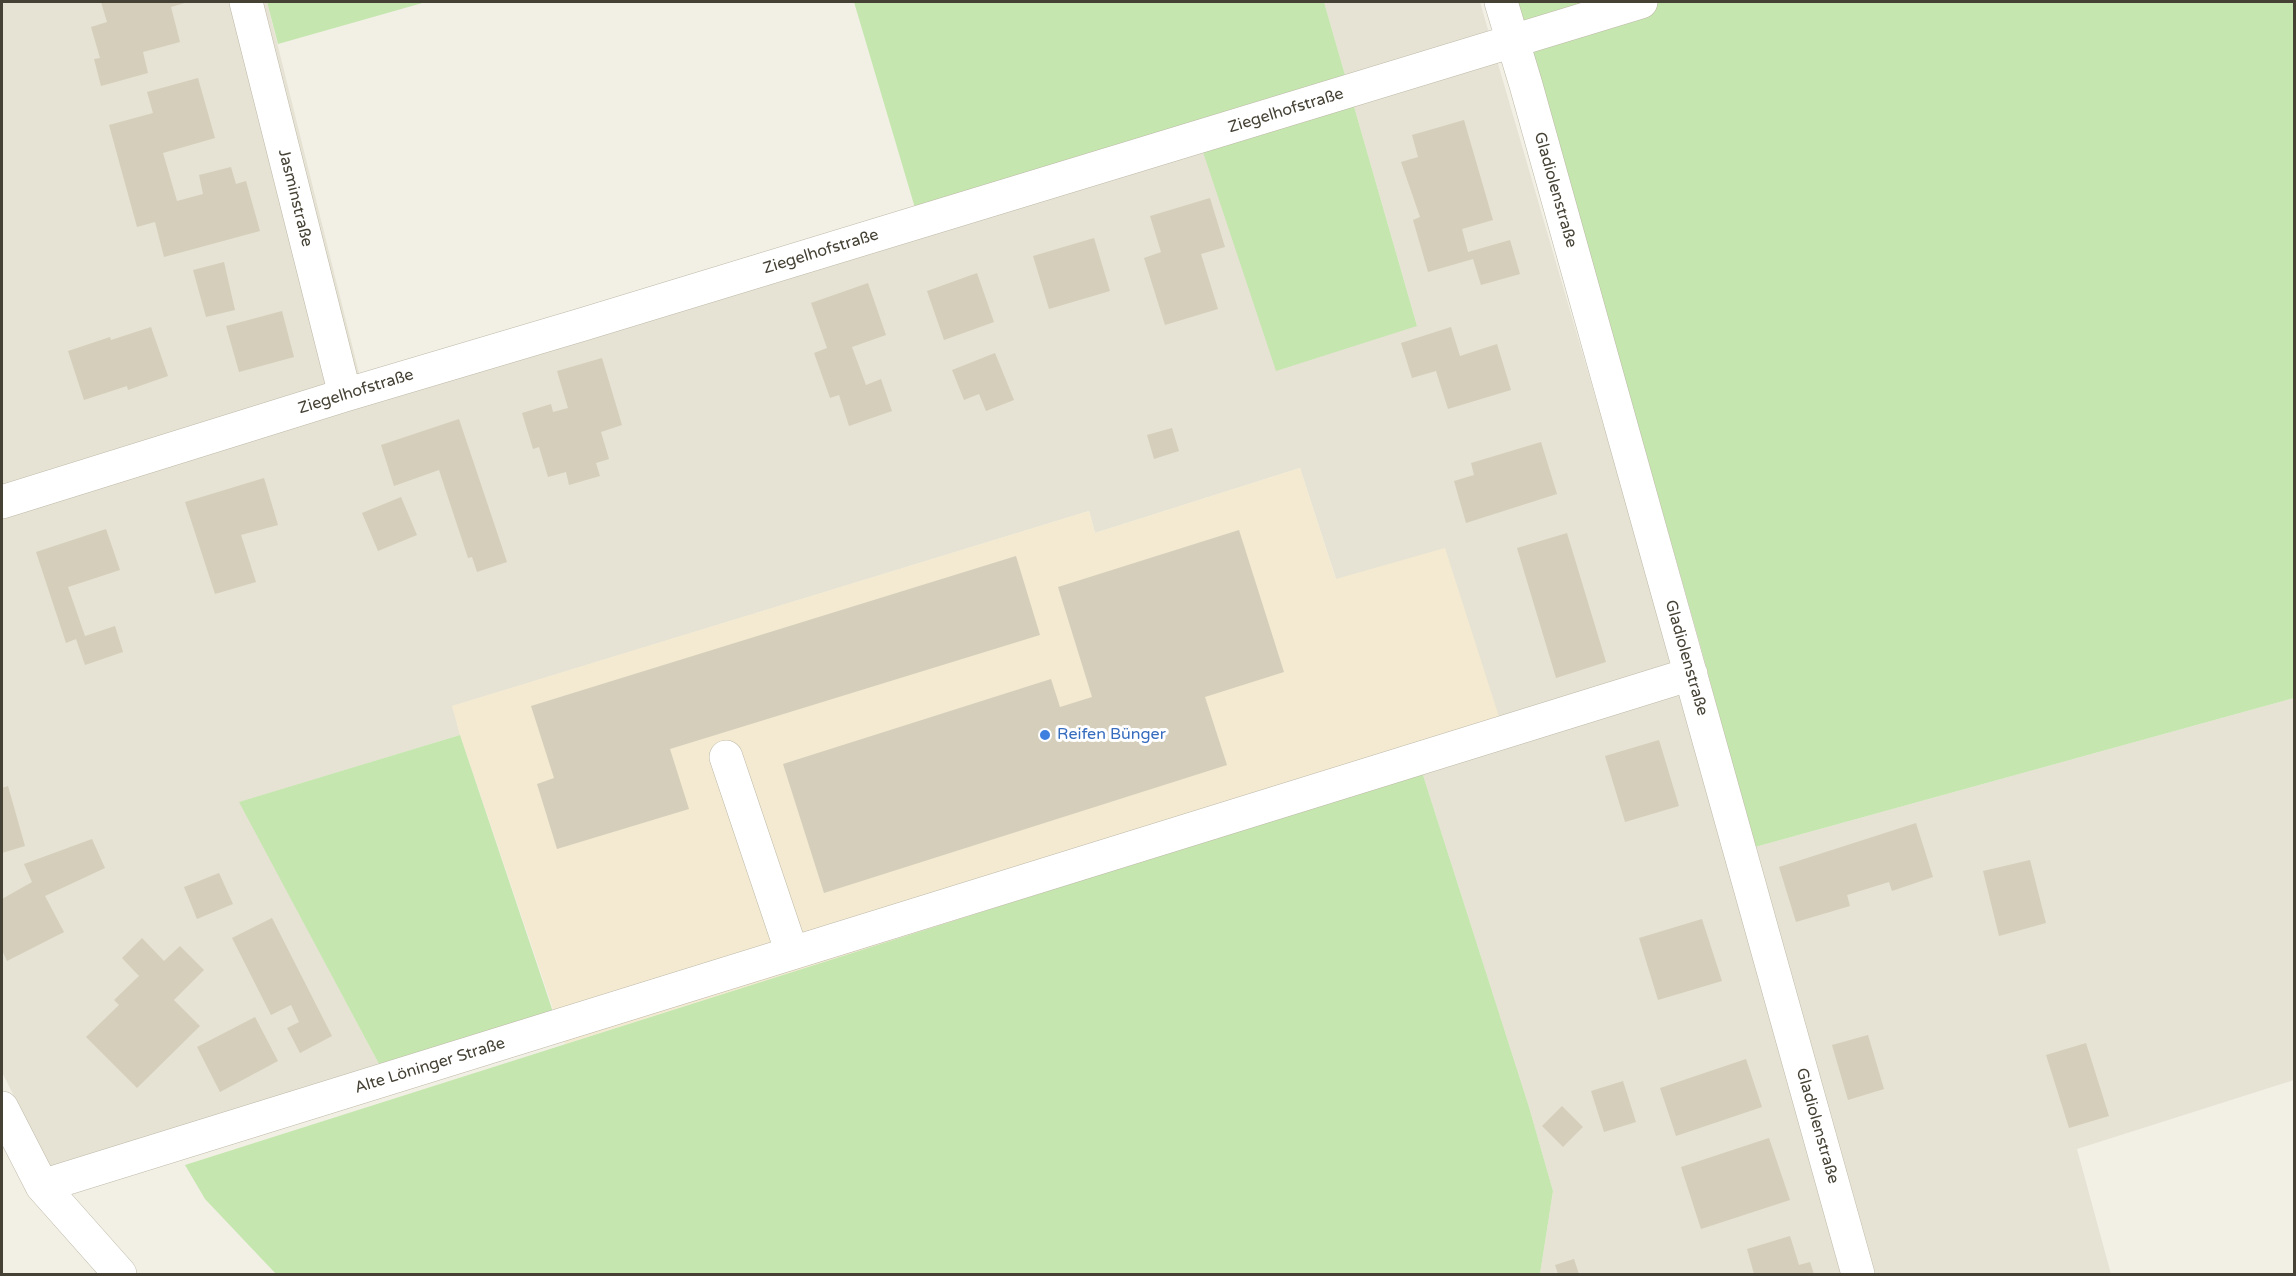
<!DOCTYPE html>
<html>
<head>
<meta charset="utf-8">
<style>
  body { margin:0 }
  #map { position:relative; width:2296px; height:1276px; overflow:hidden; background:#f2f0e5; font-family:"Varela Round",sans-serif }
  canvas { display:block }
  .frame { position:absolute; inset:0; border:3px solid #454135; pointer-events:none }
</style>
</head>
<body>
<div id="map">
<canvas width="2296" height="1276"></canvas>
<div class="frame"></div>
</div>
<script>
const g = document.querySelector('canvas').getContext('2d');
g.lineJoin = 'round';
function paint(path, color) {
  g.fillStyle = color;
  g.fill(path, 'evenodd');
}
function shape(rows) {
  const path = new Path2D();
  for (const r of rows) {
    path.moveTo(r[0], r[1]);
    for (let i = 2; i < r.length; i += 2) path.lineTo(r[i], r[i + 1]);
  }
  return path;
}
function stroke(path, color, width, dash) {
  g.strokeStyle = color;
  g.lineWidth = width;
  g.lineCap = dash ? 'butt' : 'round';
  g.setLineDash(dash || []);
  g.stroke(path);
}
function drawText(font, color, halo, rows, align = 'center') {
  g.font = font + ' "Varela Round",sans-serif';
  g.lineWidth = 6;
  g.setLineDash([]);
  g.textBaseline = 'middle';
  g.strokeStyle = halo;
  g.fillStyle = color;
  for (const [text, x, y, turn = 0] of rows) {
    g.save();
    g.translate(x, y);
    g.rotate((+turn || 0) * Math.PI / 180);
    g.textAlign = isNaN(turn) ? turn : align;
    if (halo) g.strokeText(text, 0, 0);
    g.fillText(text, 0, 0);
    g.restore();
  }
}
paint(shape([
  [2,2,267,2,361,381,1194,124,1417,326,1324,2,1480,2,1674,667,1701,648,1755,847,2294,698,2294,1080,2077,1149,2111,1274,1540,1274,1553,1191,1529,1107,1422,772,1336,579,1300,468,1095,533,1089,511,453,706,460,735,240,802,379,1064,50,1169,2,1072]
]), '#e6e3d4');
paint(shape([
  [1300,468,1336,579,1445,548,1508,745,565,1044,460,735,452,706,1089,511,1095,533]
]), '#f4ead1');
paint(shape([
  [267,2,426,2,278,44],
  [854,2,1324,2,1417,326,1276,371,1194,125,915,208],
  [1518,2,2294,2,2294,698,1755,847,1701,648],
  [460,735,553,1012,379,1064,239,802],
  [1422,772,1529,1107,1553,1191,1540,1274,276,1274,205,1199,185,1165]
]), '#c5e6af');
paint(shape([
  [101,2,188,2,171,7,180,42,143,52,148,73,101,86,94,59,100,58,91,27,107,22],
  [198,78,215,138,163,153,177,201,203,194,199,175,231,167,236,184,246,181,260,231,164,257,155,222,137,227,109,125,153,113,147,92],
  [1464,120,1493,220,1462,229,1468,252,1510,240,1520,274,1481,285,1473,259,1428,272,1413,220,1420,217,1401,162,1418,157,1412,135],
  [1210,198,1225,247,1201,254,1218,309,1165,325,1144,258,1161,252,1150,216],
  [1094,238,1110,291,1049,309,1033,256],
  [224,262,235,310,206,317,193,270],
  [977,273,994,322,944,340,927,291],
  [868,283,886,335,852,347,866,385,881,379,892,411,849,426,839,395,830,398,814,353,827,348,811,303],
  [282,311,294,357,239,372,226,326],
  [151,327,168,376,128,390,127,386,84,400,68,351,110,337,111,340],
  [1451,327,1460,356,1497,344,1511,390,1448,409,1436,371,1412,378,1401,343],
  [995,353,1014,400,986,411,979,394,964,400,952,370],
  [602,358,622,425,601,432,609,459,596,463,600,476,569,485,566,472,548,477,539,447,533,449,522,413,551,404,553,412,568,408,557,371],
  [459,419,507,562,477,572,472,557,468,558,439,470,394,486,381,445],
  [1172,428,1179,451,1154,459,1147,435],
  [1541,442,1557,494,1466,523,1454,481,1474,475,1471,463],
  [264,478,278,525,241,535,256,582,215,594,185,502],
  [401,497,417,535,378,551,362,513],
  [106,529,120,570,68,587,85,636,115,626,123,652,85,665,76,639,66,643,36,552],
  [1239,530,1284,672,1205,697,1227,765,824,893,783,764,1051,679,1060,707,1092,697,1058,587],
  [1567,533,1606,662,1556,678,1517,548],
  [1016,556,1040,635,670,749,689,809,557,849,537,784,554,778,531,706],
  [1659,740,1679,806,1625,822,1605,756],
  [8,786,25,846,2,853,2,788],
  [1916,823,1933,877,1892,891,1889,882,1847,895,1850,906,1796,922,1779,867],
  [92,839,105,868,45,896,64,932,7,961,2,950,2,899,32,882,24,864],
  [2030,860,2046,923,1999,936,1983,871],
  [219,873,233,904,197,919,184,887],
  [272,918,332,1036,300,1053,287,1028,299,1022,291,1005,271,1015,232,938],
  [1702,919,1722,981,1658,1000,1639,938],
  [142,938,164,961,180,946,204,970,174,1000,200,1026,137,1088,86,1037,119,1005,114,1000,139,976,122,958],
  [255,1017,278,1061,220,1092,197,1047],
  [1868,1035,1884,1089,1848,1100,1832,1045],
  [2086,1043,2109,1116,2069,1128,2046,1055],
  [1746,1059,1762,1107,1676,1136,1660,1088],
  [1623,1081,1636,1122,1604,1132,1591,1091],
  [1562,1106,1583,1127,1563,1147,1542,1126],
  [1769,1138,1790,1200,1701,1229,1681,1167],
  [1790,1236,1799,1265,1810,1262,1814,1274,1754,1274,1747,1249],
  [1574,1259,1579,1274,1558,1274,1555,1265]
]), '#d4cebb');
const minor = shape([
  [246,2,345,395],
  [1501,2,1526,85,1858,1274],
  [2,502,345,395,584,324,1641,2],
  [726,757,792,953],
  [2,1108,42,1186,120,1274],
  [42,1186,1691,674]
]);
stroke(minor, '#beb9a8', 34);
stroke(minor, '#fff', 33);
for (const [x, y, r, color] of [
  [1045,735,6,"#3f7fe0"]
]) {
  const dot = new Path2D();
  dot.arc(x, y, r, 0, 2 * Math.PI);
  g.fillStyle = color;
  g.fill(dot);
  stroke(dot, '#fff', 2);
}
drawText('16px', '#454135', '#fff', [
  ["Ziegelhofstraße",1286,111,-17],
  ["Gladiolenstraße",1555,190,74],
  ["Jasminstraße",295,198,76],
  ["Ziegelhofstraße",821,252,-17],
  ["Ziegelhofstraße",356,392,-17],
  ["Gladiolenstraße",1686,658,74],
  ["Alte Löninger Straße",430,1066,-17],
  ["Gladiolenstraße",1817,1126,74]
]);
drawText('16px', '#366cbe', '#fff', [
  ["Reifen Bünger",1057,735]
], 'left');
</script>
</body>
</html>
